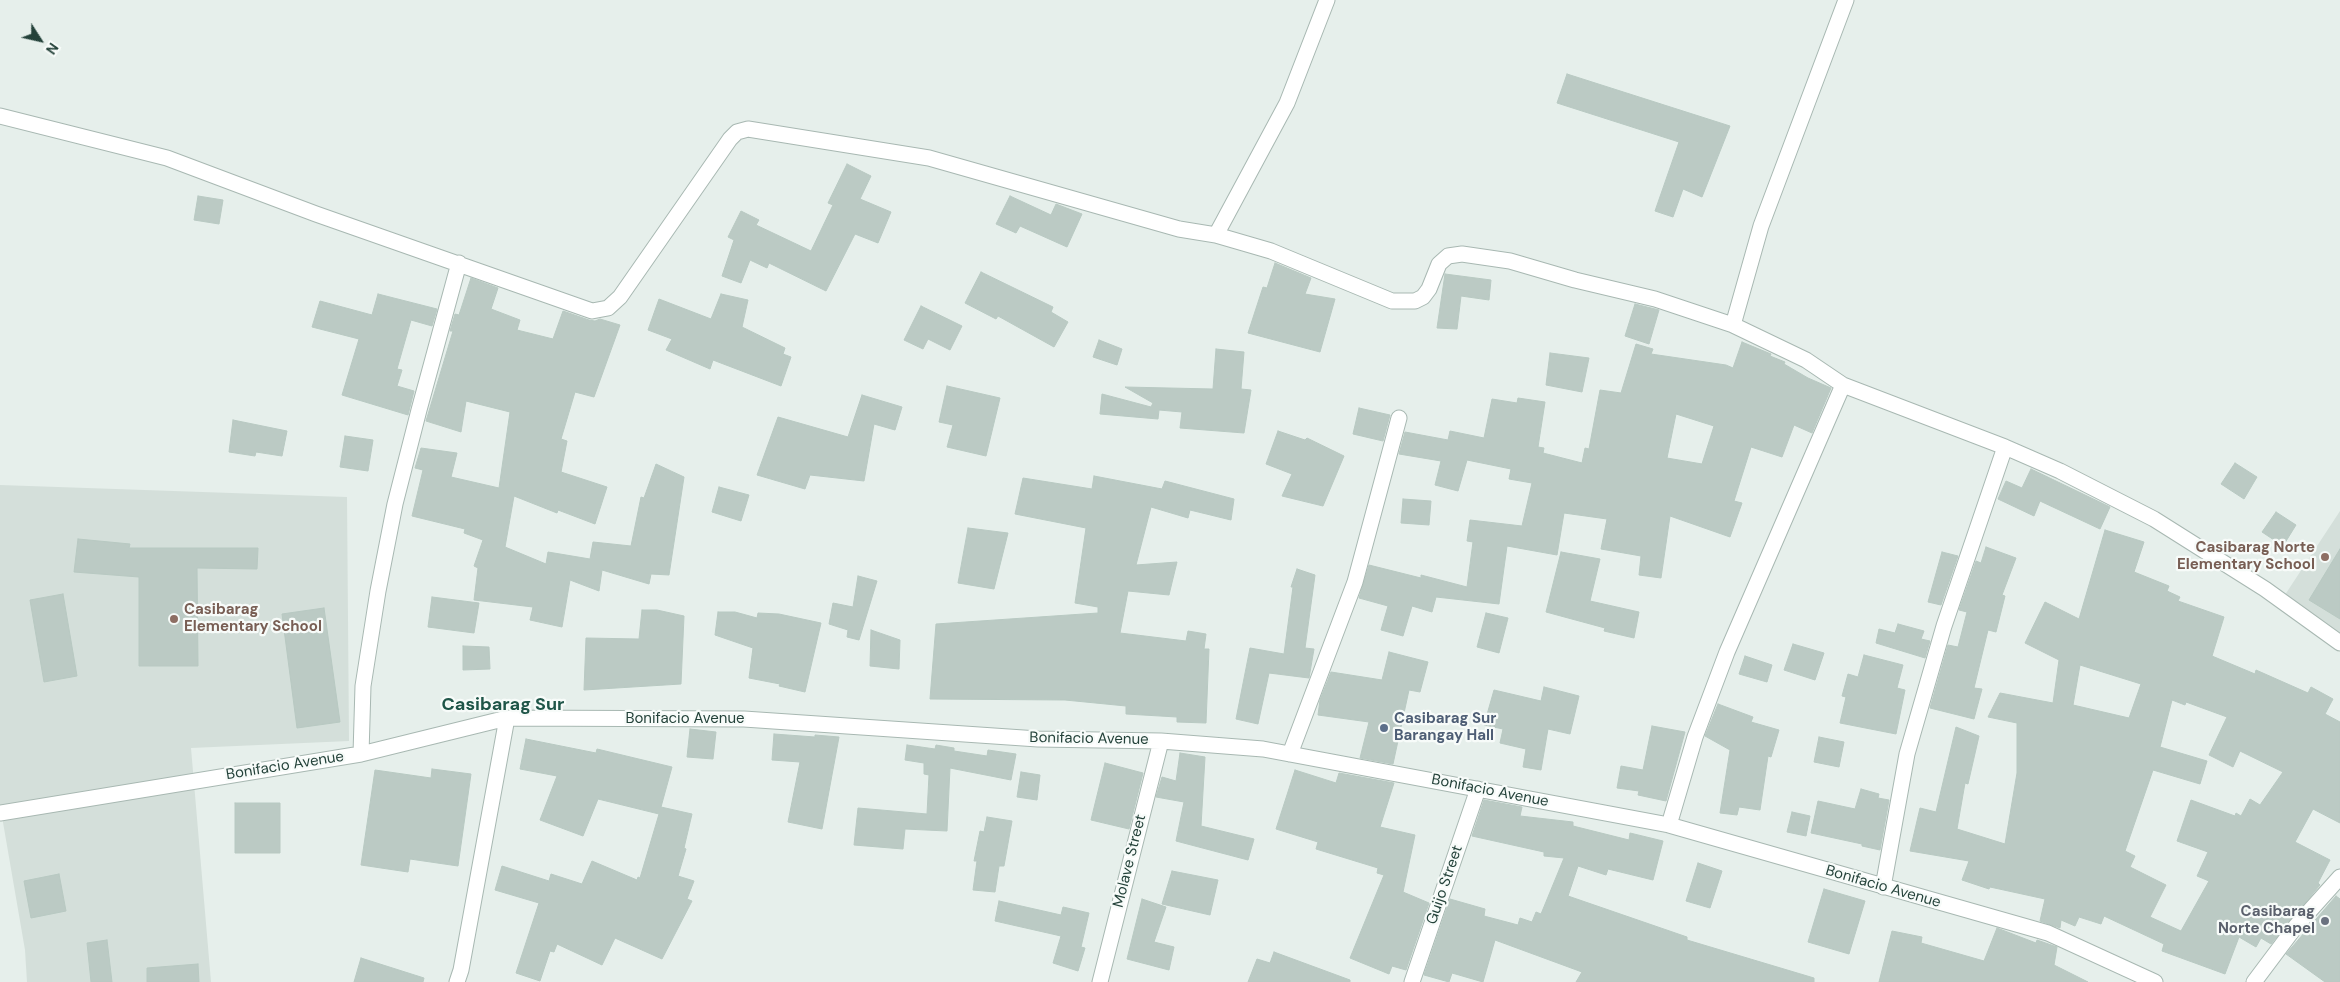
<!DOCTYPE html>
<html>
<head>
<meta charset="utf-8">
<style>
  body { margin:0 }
  #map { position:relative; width:2340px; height:982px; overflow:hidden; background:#e6efeb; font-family:"DM Sans",sans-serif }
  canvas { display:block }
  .north { position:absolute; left:15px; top:15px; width:50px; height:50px; -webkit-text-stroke:4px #f7fbf9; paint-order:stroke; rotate:125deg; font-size:14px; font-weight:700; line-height:20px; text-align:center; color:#24423a }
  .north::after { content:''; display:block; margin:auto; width:18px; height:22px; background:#24423a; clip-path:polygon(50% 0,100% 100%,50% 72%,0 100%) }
</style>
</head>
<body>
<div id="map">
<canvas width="2340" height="982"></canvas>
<div class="north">N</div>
</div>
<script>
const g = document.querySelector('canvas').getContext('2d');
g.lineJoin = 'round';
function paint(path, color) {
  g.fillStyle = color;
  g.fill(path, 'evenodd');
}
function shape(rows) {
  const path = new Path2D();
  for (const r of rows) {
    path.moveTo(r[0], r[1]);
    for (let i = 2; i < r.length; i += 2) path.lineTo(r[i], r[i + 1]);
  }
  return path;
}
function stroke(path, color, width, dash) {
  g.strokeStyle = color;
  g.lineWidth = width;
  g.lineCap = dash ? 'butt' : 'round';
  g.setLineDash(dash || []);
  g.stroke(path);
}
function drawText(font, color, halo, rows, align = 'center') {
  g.font = font + ' "DM Sans",sans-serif';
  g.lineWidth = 4.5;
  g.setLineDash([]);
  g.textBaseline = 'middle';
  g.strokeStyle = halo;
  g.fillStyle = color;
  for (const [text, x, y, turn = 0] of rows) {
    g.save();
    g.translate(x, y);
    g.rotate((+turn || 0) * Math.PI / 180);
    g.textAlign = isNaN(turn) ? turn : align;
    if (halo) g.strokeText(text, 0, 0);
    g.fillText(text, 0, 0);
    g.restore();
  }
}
paint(shape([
  [0,485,347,497,349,741,191,748,211,982,27,982,25,950,0,805],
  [2340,511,2340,642,2279,604]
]), '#d4dfda');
const building = shape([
  [1567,74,1730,126,1702,197,1683,189,1673,217,1655,211,1679,142,1557,103,1567,74],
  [847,164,871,176,860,199,891,212,878,243,855,234,826,291,769,263,767,268,750,260,741,283,722,276,734,240,728,237,741,211,759,220,756,225,811,251,833,205,828,203,847,164],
  [198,196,223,200,219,224,194,220,198,196],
  [1010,196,1051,215,1056,204,1082,214,1067,247,1020,226,1016,233,996,224,1010,196],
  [1275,263,1311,278,1305,294,1335,299,1320,352,1248,333,1263,287,1267,288,1275,263],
  [981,272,1053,307,1051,312,1068,322,1054,347,998,316,996,319,965,303,981,272],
  [1445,274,1491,280,1489,300,1461,296,1457,329,1437,328,1445,274],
  [471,278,498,288,491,309,520,320,517,330,553,339,563,311,589,320,595,321,600,319,620,325,594,397,575,392,561,439,567,441,561,472,607,487,595,524,558,510,557,513,514,496,505,547,546,564,548,552,590,559,593,542,631,546,641,497,644,498,656,464,684,477,669,575,651,574,649,584,602,570,599,591,570,580,562,627,530,620,533,607,474,600,478,568,474,566,483,540,464,533,465,529,412,516,423,470,415,468,421,448,457,453,451,477,499,488,510,412,466,401,461,432,426,421,453,331,450,331,455,314,459,315,471,278],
  [378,294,437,309,432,326,411,320,397,369,402,370,397,386,414,391,408,415,342,395,359,339,312,327,320,301,372,315,378,294],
  [721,294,748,300,742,327,785,348,783,354,791,357,781,386,713,360,710,369,666,350,672,339,648,330,659,299,711,319,721,294],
  [1635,304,1659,310,1649,344,1625,336,1635,304],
  [921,306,962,326,950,350,928,339,923,349,904,340,921,306],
  [1099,340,1122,349,1117,365,1093,357,1099,340],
  [1742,342,1771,354,1770,356,1785,362,1784,364,1808,378,1831,388,1812,433,1794,425,1782,457,1751,447,1734,501,1742,503,1730,537,1670,516,1661,578,1639,575,1641,556,1601,549,1607,519,1564,513,1557,555,1507,546,1499,604,1436,597,1432,612,1412,606,1403,636,1381,630,1388,606,1359,598,1369,565,1421,578,1421,575,1467,587,1473,542,1467,541,1470,520,1522,526,1532,483,1509,479,1511,469,1467,460,1458,491,1435,485,1441,461,1399,454,1405,432,1448,440,1450,431,1484,438,1492,399,1517,403,1518,398,1545,402,1538,447,1544,448,1543,453,1582,463,1585,448,1589,449,1600,390,1621,393,1636,344,1653,349,1651,354,1726,365,1733,368,1742,342],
  [1676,414,1714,426,1702,464,1667,458,1676,414],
  [1216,349,1244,352,1241,389,1251,390,1244,433,1180,428,1182,412,1159,410,1158,419,1100,414,1102,394,1151,407,1153,403,1125,387,1213,389,1216,349],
  [1550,353,1589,358,1582,392,1546,385,1550,353],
  [947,386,1000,398,986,456,947,447,953,425,939,422,947,386],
  [862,395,902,407,895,430,874,424,864,481,810,475,805,489,757,475,778,417,848,437,862,395],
  [1359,408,1390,415,1383,441,1353,434,1359,408],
  [233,420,287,431,282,456,256,452,255,456,229,452,233,420],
  [1278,431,1305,440,1307,438,1344,456,1323,506,1282,496,1292,474,1266,464,1278,431],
  [345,436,373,440,368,471,340,467,345,436],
  [2235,463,2257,477,2244,499,2221,484,2235,463],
  [2031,469,2110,507,2100,529,2040,501,2034,516,1998,499,2006,481,2022,488,2031,469],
  [1094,476,1162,489,1165,481,1234,499,1231,520,1190,510,1188,518,1151,507,1136,565,1177,562,1169,595,1128,591,1120,633,1186,641,1188,631,1206,634,1204,649,1209,649,1206,723,1177,722,1177,717,1126,714,1126,706,1065,700,930,699,936,624,1098,613,1098,607,1075,603,1086,528,1015,514,1023,478,1092,489,1094,476],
  [719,487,749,495,741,521,712,512,719,487],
  [1403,499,1431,501,1429,525,1401,523,1403,499],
  [2276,512,2296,525,2283,546,2262,532,2276,512],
  [968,528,1008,533,994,589,958,583,968,528],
  [2105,530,2144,542,2134,572,2169,586,2167,591,2180,597,2178,601,2224,617,2212,656,2255,674,2256,670,2308,693,2311,687,2333,699,2325,714,2340,722,2340,823,2313,809,2295,842,2330,860,2318,883,2320,885,2271,944,2261,938,2256,947,2239,937,2225,974,2162,951,2164,944,2104,916,2101,924,2079,917,2075,926,2061,920,2060,928,2040,921,2045,899,1990,887,1989,889,1962,880,1969,861,1910,851,1920,808,1936,812,1956,727,1979,736,1968,784,1965,783,1957,829,2005,844,2017,773,2017,723,1988,717,2000,693,2053,703,2059,660,2025,643,2045,602,2079,619,2105,530],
  [2080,665,2141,684,2129,718,2073,705,2080,665],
  [2172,700,2185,705,2186,702,2227,717,2209,755,2233,767,2240,751,2283,772,2260,805,2250,799,2241,816,2236,813,2235,816,2191,800,2177,841,2208,852,2197,876,2209,881,2181,931,2150,917,2166,885,2130,867,2135,856,2125,851,2153,770,2200,784,2207,761,2160,747,2172,700],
  [78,539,130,544,129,548,258,548,257,569,197,568,198,666,139,666,139,577,74,572,78,539],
  [1986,547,2016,558,2002,595,2005,596,1996,632,1988,630,1974,688,1982,689,1974,719,1930,708,1948,645,1958,647,1967,612,1959,610,1976,561,1981,563,1986,547],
  [2340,549,2340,619,2309,600,2340,549],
  [1561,552,1600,559,1590,601,1639,612,1634,638,1604,631,1605,628,1546,612,1561,552],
  [1942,552,1958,556,1941,605,1928,602,1942,552],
  [1297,569,1315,575,1305,648,1314,649,1309,678,1269,673,1258,724,1236,719,1250,648,1284,654,1293,587,1291,587,1297,569],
  [858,576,877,581,859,640,847,637,848,630,829,624,833,603,853,607,858,576],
  [63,594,77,676,44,682,30,600,63,594],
  [432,597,479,603,474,633,428,627,432,597],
  [324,608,340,722,297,728,282,614,324,608],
  [642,610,657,610,684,616,681,684,584,690,586,638,639,639,642,610],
  [718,612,735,612,757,618,758,613,779,614,821,623,805,692,779,686,780,684,749,678,753,648,715,635,718,612],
  [1486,613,1508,618,1499,653,1477,647,1486,613],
  [1898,624,1924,631,1921,639,1930,641,1925,658,1876,643,1879,629,1895,633,1898,624],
  [871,630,900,640,899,669,870,666,871,630],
  [1793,644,1824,653,1815,680,1784,670,1793,644],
  [463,646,489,647,490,669,463,670,463,646],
  [1389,652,1428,662,1420,692,1409,690,1393,764,1360,758,1369,722,1318,715,1320,700,1331,672,1382,680,1389,652],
  [1864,655,1903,665,1897,688,1905,690,1896,734,1840,723,1846,697,1842,696,1848,674,1858,677,1864,655],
  [1745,656,1772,665,1767,682,1739,674,1745,656],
  [1544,687,1579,696,1570,734,1548,729,1541,770,1523,767,1526,749,1500,743,1503,729,1484,725,1494,690,1541,701,1544,687],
  [1718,704,1753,717,1751,722,1779,730,1771,757,1768,756,1760,810,1739,807,1737,815,1720,813,1730,750,1705,736,1718,704],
  [1652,726,1685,732,1666,801,1638,795,1639,791,1617,788,1621,766,1643,770,1652,726],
  [690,729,716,732,713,759,687,757,690,729],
  [774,734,815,737,815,735,839,737,822,829,788,822,800,762,772,760,774,734],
  [1819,737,1844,742,1839,767,1814,762,1819,737],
  [526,739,596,753,597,749,672,767,661,807,692,814,684,848,686,849,678,876,694,881,687,899,692,901,662,959,615,938,602,965,557,944,554,952,550,951,540,981,516,973,539,903,495,890,502,866,549,881,551,874,582,884,592,861,637,880,638,877,640,878,659,814,598,799,583,836,540,820,557,776,520,769,526,739],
  [907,745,935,749,936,745,954,748,954,751,987,756,988,750,1016,754,1011,780,950,768,947,831,905,829,903,849,854,845,858,808,927,814,929,775,924,774,924,763,905,760,907,745],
  [1180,753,1205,757,1201,826,1254,839,1248,860,1176,841,1184,802,1156,797,1162,777,1176,781,1180,753],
  [1105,763,1143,773,1129,829,1091,820,1105,763],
  [432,769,471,774,458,866,410,859,408,872,361,865,375,770,431,778,432,769],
  [1295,770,1336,783,1339,773,1394,783,1380,827,1415,835,1403,892,1429,903,1406,970,1392,966,1389,974,1350,958,1384,875,1377,873,1378,868,1316,849,1318,842,1276,829,1295,770],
  [1021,772,1040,775,1037,800,1017,797,1021,772],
  [1861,789,1879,794,1878,798,1889,800,1880,850,1862,846,1862,844,1811,833,1818,801,1855,809,1861,789],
  [1484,800,1522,807,1520,816,1573,822,1573,826,1629,840,1630,833,1663,841,1653,880,1608,869,1606,875,1578,866,1568,896,1687,937,1687,940,1814,978,1814,982,1576,982,1582,972,1495,940,1483,982,1452,973,1449,982,1424,975,1450,899,1485,909,1484,916,1518,925,1520,918,1532,922,1536,912,1541,914,1564,858,1544,856,1544,852,1472,836,1484,800],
  [235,803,280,803,280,853,235,853,235,803],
  [1792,812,1810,816,1806,836,1787,832,1792,812],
  [987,817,1012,821,1004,866,999,866,995,892,973,890,977,861,974,861,980,831,984,832,987,817],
  [1698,863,1722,871,1710,908,1686,901,1698,863],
  [1172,871,1218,880,1210,915,1162,904,1172,871],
  [59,874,66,911,31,918,24,881,59,874],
  [1824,889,1865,901,1849,954,1808,942,1824,889],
  [2336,896,2340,899,2340,982,2325,982,2286,954,2336,896],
  [1142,899,1166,907,1154,942,1174,947,1169,970,1127,959,1142,899],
  [999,901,1061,915,1063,907,1089,913,1081,947,1085,948,1078,971,1053,963,1061,936,995,921,999,901],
  [1997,928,2036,943,2037,940,2057,947,2054,965,2088,982,1879,982,1892,931,1922,937,1921,943,1984,961,1997,928],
  [107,940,112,982,91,982,87,943,107,940],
  [1274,952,1350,980,1350,982,1248,982,1257,959,1270,963,1274,952],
  [361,958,424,978,423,982,354,982,361,958],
  [198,964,199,982,147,982,147,968,198,964]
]);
paint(building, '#bbcac4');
stroke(building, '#b8c9c2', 1);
const minor = shape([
  [1846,0,1761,226,1733,325,1806,360,1843,385,2005,447,1944,626,1907,754,1883,887],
  [0,116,167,158,316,214,592,311,608,308,620,297,730,139,737,132,748,129,929,158,1179,229,1216,235,1271,251,1392,301,1415,301,1423,297,1429,289,1439,264,1448,256,1462,254,1510,261,1575,280,1655,299,1733,325],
  [1216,235,1287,103,1327,0],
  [2005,447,2060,471,2154,519,2265,589,2340,643],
  [361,754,363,686,378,591,395,504,419,410,459,263],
  [1290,754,1355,582,1399,418],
  [0,813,361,754,507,718,744,719,1038,739,1161,741,1263,749,1669,825,2048,933,2155,982],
  [1669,825,1695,737,1727,652,1843,385],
  [457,982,461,970,507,718],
  [1100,982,1161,741],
  [1412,982,1478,789],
  [2254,982,2296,926,2340,877]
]);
stroke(minor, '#a8b8b2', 17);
stroke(minor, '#fff', 15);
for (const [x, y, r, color] of [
  [2325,557,5,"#8d6e63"],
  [174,619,5,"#8d6e63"],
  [1384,728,5,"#5c6f8a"],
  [2325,921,5,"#6b7280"]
]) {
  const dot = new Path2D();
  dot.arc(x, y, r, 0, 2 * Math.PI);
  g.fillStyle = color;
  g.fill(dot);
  stroke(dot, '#f7fbf9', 2);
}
drawText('bold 15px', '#785e54', '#f7fbf9', [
  ["Casibarag Norte",2315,548],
  ["Elementary School",2315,565],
  ["Casibarag",184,610,"left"],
  ["Elementary School",184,627,"left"]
], 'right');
drawText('15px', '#24423a', '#f7fbf9', [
  ["Bonifacio Avenue",685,719],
  ["Bonifacio Avenue",1089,739,1],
  ["Bonifacio Avenue",285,766,-9],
  ["Bonifacio Avenue",1490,791,11],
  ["Molave Street",1130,861,-76],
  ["Guijo Street",1445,885,-71],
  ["Bonifacio Avenue",1883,887,16]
]);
drawText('bold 15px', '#4e5e75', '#f7fbf9', [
  ["Casibarag Sur",1394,719],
  ["Barangay Hall",1394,736]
], 'left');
drawText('bold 15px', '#5b616d', '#f7fbf9', [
  ["Casibarag",2315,912],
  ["Norte Chapel",2315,929]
], 'right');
drawText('bold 18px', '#1f5548', '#f7fbf9', [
  ["Casibarag Sur",503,705]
]);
</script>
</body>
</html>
